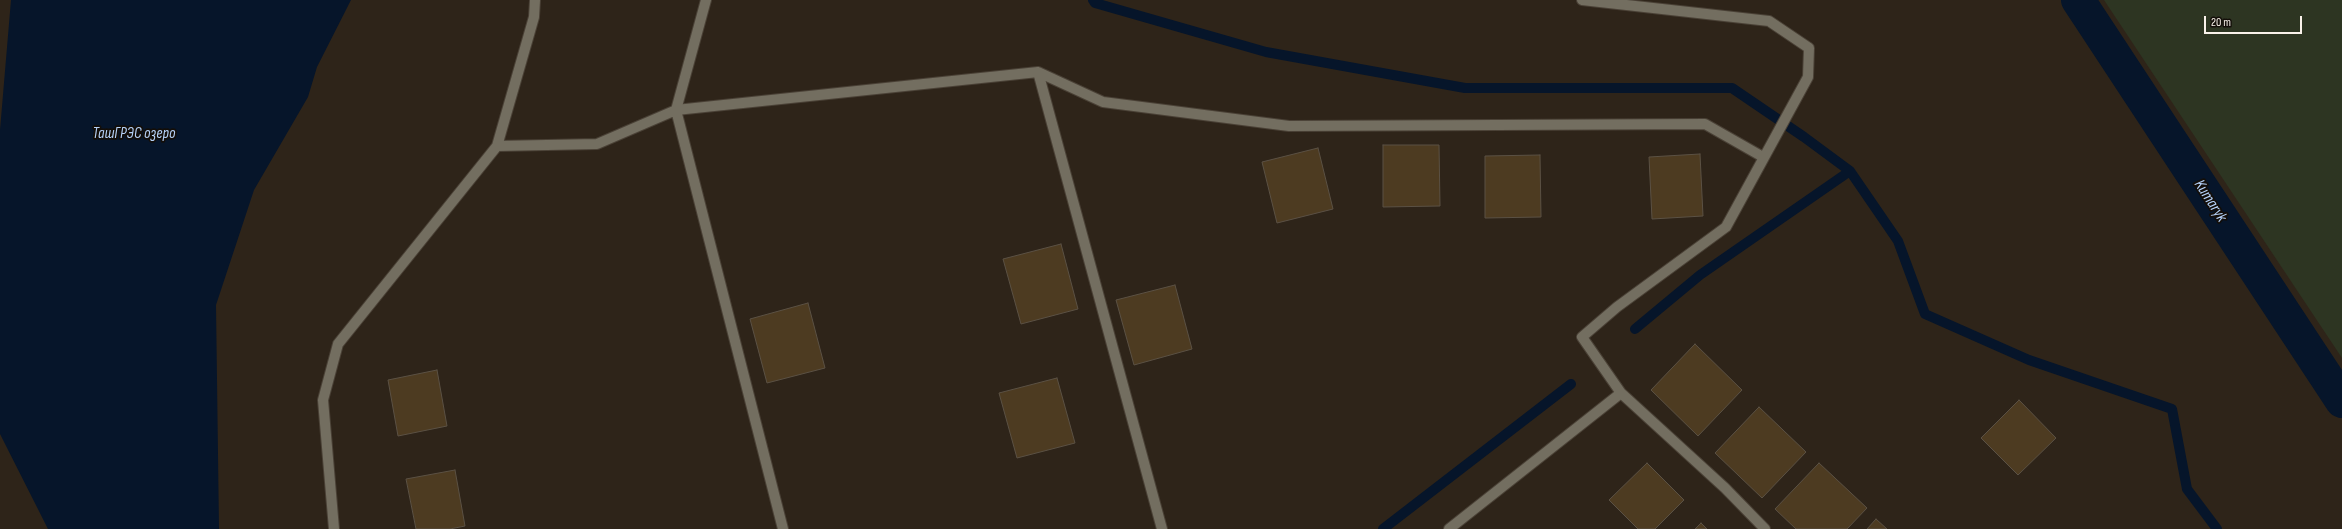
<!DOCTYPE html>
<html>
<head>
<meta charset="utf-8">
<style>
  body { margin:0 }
  #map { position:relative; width:2342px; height:529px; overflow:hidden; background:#2e2419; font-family:"Sofia Sans Condensed",sans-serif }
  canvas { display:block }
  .scale { position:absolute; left:2204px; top:16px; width:98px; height:18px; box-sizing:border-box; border:2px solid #f9f2ea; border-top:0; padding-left:5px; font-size:12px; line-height:14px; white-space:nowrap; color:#f9f2ea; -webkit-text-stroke:3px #130e09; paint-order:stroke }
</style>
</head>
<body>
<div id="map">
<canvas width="2342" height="529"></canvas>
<div class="scale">20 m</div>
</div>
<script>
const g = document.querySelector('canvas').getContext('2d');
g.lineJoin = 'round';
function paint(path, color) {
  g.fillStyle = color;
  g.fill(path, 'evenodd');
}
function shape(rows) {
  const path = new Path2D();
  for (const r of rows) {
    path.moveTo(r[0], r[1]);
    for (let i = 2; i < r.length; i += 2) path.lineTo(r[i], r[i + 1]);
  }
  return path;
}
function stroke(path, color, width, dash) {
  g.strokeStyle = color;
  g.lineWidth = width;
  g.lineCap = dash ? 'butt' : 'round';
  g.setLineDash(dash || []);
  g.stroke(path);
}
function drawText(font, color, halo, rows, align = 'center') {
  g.font = font + ' "Sofia Sans Condensed",sans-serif';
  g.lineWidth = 3.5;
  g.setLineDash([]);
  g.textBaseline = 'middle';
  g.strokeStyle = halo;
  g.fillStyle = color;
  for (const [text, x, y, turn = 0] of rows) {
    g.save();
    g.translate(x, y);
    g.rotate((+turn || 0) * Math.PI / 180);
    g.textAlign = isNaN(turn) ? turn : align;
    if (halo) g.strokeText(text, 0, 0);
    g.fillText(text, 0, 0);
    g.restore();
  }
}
paint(shape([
  [2104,0,2342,0,2342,358]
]), '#2d3522');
paint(shape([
  [11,0,351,0,317,67,308,97,254,190,216,305,219,529,48,529,0,434,0,130]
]), '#06152a');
stroke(shape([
  [1093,0,1095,3,1266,52,1465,88,1732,88,1804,137,1850,171,1898,241,1925,314,2029,360,2172,409,2187,489,2217,529],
  [1635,329,1700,275,1850,171],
  [1383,529,1571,384]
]), '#06152a', 10);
stroke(shape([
  [2078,0,2342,401]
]), '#06152a', 34);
const building = shape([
  [1383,145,1439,145,1440,206,1383,207,1383,145],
  [1318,148,1333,209,1277,223,1262,162,1318,148],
  [1700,154,1703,216,1652,219,1649,157,1700,154],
  [1540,155,1541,217,1485,218,1485,156,1540,155],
  [1061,244,1078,309,1021,324,1003,259,1061,244],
  [1175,285,1192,349,1134,365,1116,300,1175,285],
  [808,303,825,368,767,383,750,319,808,303],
  [1695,344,1742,390,1698,436,1651,390,1695,344],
  [437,370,447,426,398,436,388,380,437,370],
  [1057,378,1075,443,1017,458,999,393,1057,378],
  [2019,400,2056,438,2018,475,1981,438,2019,400],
  [1759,407,1806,452,1762,498,1715,453,1759,407],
  [1647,463,1684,500,1655,529,1638,529,1609,500,1647,463],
  [1819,463,1867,508,1847,529,1796,529,1775,509,1819,463],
  [455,470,465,526,450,529,416,529,406,479,455,470],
  [1876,519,1887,529,1867,529,1876,519],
  [1701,523,1707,529,1695,529,1701,523]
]);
paint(building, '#4d3b21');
stroke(building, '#5b5144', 1);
const minor = shape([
  [1582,0,1769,21,1809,48,1808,77,1726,227,1617,307,1582,337,1621,393,1725,488,1765,529],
  [1038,72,1162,529],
  [497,146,597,144,676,110,706,0],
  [334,529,323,400,338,344,497,146,534,17,535,0],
  [783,529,676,110,1038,72,1103,102,1289,126,1705,124,1763,157],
  [1449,529,1621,393]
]);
stroke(minor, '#4a4136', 12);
stroke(minor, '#736e60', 10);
drawText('italic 16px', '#b5d1f7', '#130e09', [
  ["ТашГРЭС озеро",134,134],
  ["Kumaryk",2210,201,57]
]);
</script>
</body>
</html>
